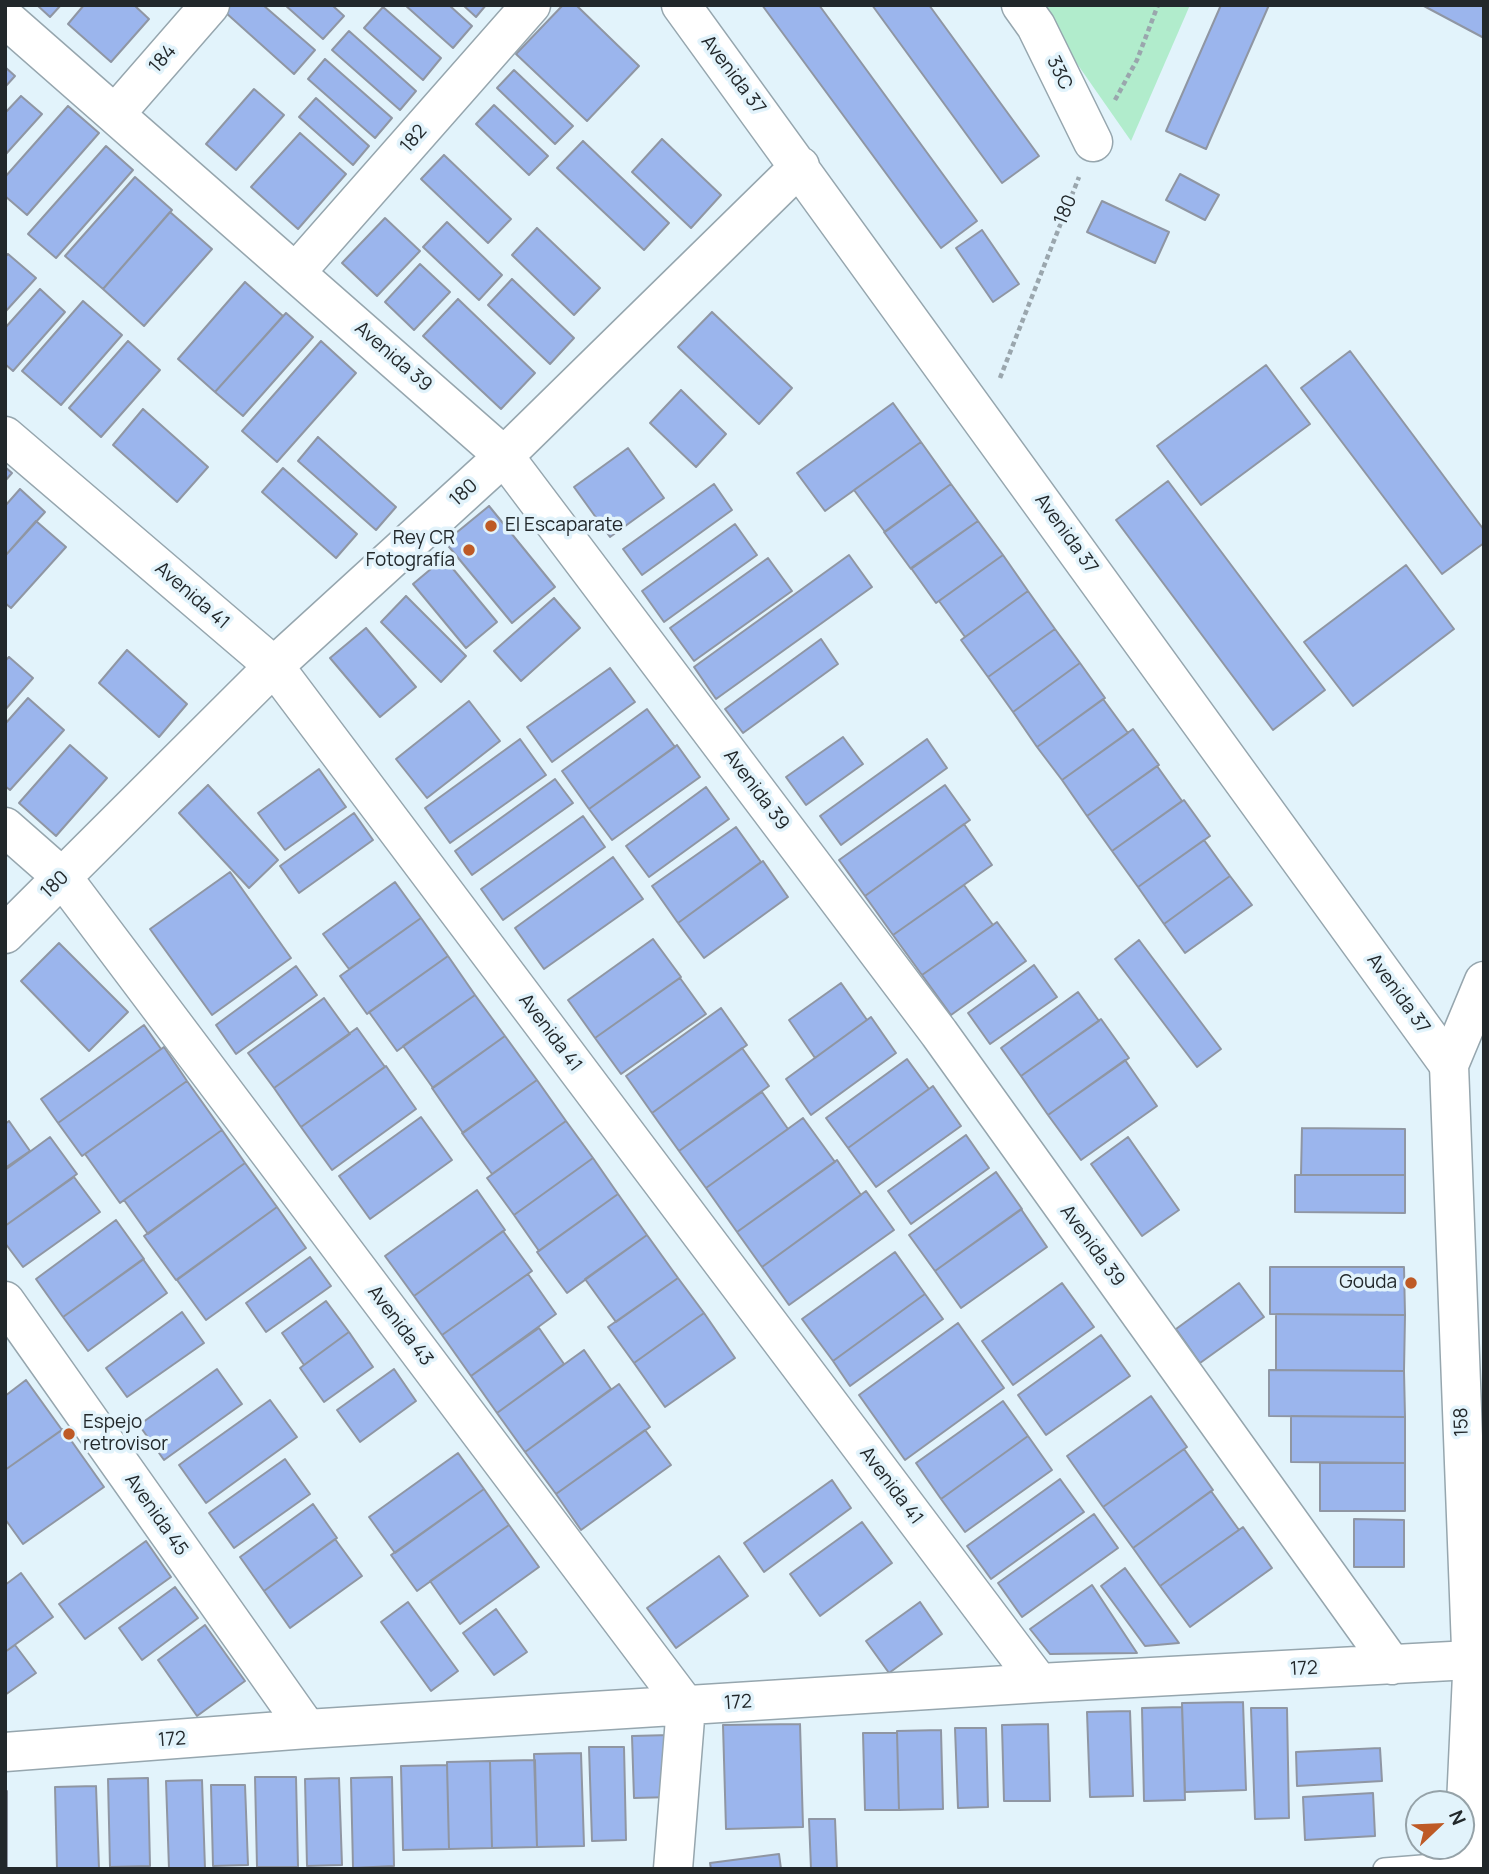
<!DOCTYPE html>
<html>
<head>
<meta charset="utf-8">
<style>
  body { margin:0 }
  #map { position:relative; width:1489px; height:1874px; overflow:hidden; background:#e2f3fb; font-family:Manrope,sans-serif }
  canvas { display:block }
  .frame { position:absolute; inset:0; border:7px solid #22282b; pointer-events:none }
  .north { position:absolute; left:1405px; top:1790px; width:70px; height:70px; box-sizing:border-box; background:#e2f3fb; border:2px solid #95a2a8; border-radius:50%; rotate:67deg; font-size:19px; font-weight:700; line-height:28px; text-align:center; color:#22282b }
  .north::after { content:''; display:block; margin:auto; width:24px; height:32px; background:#be5a26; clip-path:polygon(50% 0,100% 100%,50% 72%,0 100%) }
</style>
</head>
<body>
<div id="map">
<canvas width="1489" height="1874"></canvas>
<div class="frame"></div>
<div class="north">N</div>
</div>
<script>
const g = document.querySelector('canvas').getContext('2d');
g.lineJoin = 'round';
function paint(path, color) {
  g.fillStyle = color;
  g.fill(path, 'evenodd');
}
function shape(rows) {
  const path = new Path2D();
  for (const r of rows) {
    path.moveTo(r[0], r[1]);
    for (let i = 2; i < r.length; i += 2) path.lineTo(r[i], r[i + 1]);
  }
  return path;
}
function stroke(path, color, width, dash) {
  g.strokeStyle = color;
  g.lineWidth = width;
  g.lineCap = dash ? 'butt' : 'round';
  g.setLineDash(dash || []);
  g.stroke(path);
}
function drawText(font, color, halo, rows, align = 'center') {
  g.font = font + ' Manrope,sans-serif';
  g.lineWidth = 7;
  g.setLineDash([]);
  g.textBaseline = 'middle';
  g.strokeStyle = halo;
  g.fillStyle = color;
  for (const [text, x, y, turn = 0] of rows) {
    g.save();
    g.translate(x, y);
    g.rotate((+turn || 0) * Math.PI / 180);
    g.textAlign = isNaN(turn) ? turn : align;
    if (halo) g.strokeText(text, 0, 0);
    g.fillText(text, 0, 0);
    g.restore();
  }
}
paint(shape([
  [1036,5,1190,5,1131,141]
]), '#b1eccc');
const building = shape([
  [37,5,61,5,50,17,37,5],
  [84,5,134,5,149,19,111,62,68,24,84,5],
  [230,5,263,5,315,50,294,74,225,12,230,5],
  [285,5,332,5,344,16,323,39,285,5],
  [405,5,449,5,472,26,453,48,405,5],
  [463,5,486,5,476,17,463,5],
  [563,5,576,5,639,66,587,121,516,54,563,5],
  [762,5,819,5,977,221,941,248,762,5],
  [872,5,929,5,1039,156,1002,183,872,5],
  [1221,5,1269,5,1206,149,1166,131,1221,5],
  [1422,5,1484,5,1484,38,1422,5],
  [383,7,441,58,423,80,364,28,383,7],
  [349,31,416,91,400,110,332,50,349,31],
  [325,59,392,118,375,138,308,79,325,59],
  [5,67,15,76,5,87,5,67],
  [514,70,573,126,555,144,497,88,514,70],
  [254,89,284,115,236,170,206,144,254,89],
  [21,96,42,114,5,155,5,113,21,96],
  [316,98,369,146,353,165,299,117,316,98],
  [494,105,548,156,529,175,476,124,494,105],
  [68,106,99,133,27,215,5,196,5,177,68,106],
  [300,133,346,174,298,229,251,187,300,133],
  [662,139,721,195,691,228,632,172,662,139],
  [583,141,669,223,644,250,557,168,583,141],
  [106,146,133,170,56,258,28,234,106,146],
  [444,155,511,219,488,243,421,179,444,155],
  [1180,174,1219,195,1205,220,1166,200,1180,174],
  [135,177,172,210,103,289,65,256,135,177],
  [1102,201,1169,232,1155,263,1087,232,1102,201],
  [170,212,212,249,144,326,103,289,170,212],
  [385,218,420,251,377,296,342,263,385,218],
  [447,222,502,275,479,300,423,247,447,222],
  [537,228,600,288,574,315,512,255,537,228],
  [982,230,1019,284,993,302,956,248,982,230],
  [8,254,36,278,5,312,5,257,8,254],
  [420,264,450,292,414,330,385,302,420,264],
  [512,279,574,338,550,364,488,305,512,279],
  [245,282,283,316,215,392,178,359,245,282],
  [40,289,65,312,13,371,5,364,5,328,40,289],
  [458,299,535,373,501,409,423,336,458,299],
  [83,301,122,335,61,405,22,371,83,301],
  [712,312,792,388,759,424,678,347,712,312],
  [286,313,313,337,243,416,215,392,286,313],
  [128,341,160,370,101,437,69,408,128,341],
  [321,341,356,373,277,462,242,431,321,341],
  [1350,351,1484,530,1484,543,1442,574,1301,388,1350,351],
  [1266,365,1310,424,1201,505,1157,446,1266,365],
  [681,390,726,434,696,467,650,423,681,390],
  [893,403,921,442,825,511,797,473,893,403],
  [143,409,208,467,177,502,113,445,143,409],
  [318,437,396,507,376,530,298,461,318,437],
  [921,442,951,484,885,532,854,490,921,442],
  [628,448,664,498,610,537,574,487,628,448],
  [5,467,12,473,5,481,5,467],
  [283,468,357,534,336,558,262,492,283,468],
  [1168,481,1325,690,1273,730,1116,520,1168,481],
  [714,484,732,510,642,575,623,549,714,484],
  [951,484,978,521,911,569,884,532,951,484],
  [20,489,45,512,5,556,5,506,20,489],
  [489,506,555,587,512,623,445,542,489,506],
  [36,521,66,547,11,608,5,603,5,556,36,521],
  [978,521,1003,555,936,603,911,568,978,521],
  [735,524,757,555,664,622,642,591,735,524],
  [849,555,872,587,716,699,694,667,849,555],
  [1003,555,1028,591,965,637,939,601,1003,555],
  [444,558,497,622,466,648,413,584,444,558],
  [768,558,792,591,694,661,670,628,768,558],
  [1406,565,1454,629,1353,706,1304,642,1406,565],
  [1028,591,1055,629,988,677,961,640,1028,591],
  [406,596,466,656,441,682,381,622,406,596],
  [554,598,580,628,521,681,494,651,554,598],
  [366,628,416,687,380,717,330,658,366,628],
  [1055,629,1080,663,1013,712,988,677,1055,629],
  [821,639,838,664,743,733,725,709,821,639],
  [127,650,187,704,159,737,99,683,127,650],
  [9,657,33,678,5,710,5,661,9,657],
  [1080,663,1105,698,1037,747,1013,712,1080,663],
  [610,668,635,702,552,762,527,727,610,668],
  [28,698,64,730,10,790,5,786,5,724,28,698],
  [1103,699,1128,733,1062,780,1037,747,1103,699],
  [469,701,500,741,427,798,396,759,469,701],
  [647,709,675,747,589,809,562,771,647,709],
  [1133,729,1159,765,1087,816,1062,780,1133,729],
  [843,737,863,764,806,805,786,777,843,737],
  [520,739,546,775,450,843,425,808,520,739],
  [927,739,947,768,841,845,820,816,927,739],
  [70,745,107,778,56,836,19,803,70,745],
  [677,745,700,777,612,840,589,809,677,745],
  [1157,766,1182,801,1112,851,1087,816,1157,766],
  [319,769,346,807,285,850,258,813,319,769],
  [555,779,573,803,472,875,455,851,555,779],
  [208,785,278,860,249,888,179,813,208,785],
  [945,785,970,820,865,896,839,860,945,785],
  [706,787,729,819,649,877,626,846,706,787],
  [1184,800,1210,836,1138,887,1112,851,1184,800],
  [354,813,373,840,299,893,280,866,354,813],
  [583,816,605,847,503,920,481,889,583,816],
  [964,824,992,865,893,935,865,896,964,824],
  [736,827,761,862,678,923,652,886,736,827],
  [1204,840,1230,876,1164,924,1138,887,1204,840],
  [613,857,643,899,544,969,515,928,613,857],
  [763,861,788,897,704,958,678,923,763,861],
  [230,872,291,958,212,1015,150,929,230,872],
  [1230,876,1252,905,1185,953,1164,924,1230,876],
  [395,882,421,918,349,969,323,934,395,882],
  [964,885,993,925,922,975,893,935,964,885],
  [421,918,448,956,367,1014,340,976,421,918],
  [997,922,1026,961,951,1015,922,975,997,922],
  [653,939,681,977,595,1038,568,1000,653,939],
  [1139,940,1221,1049,1197,1067,1115,959,1139,940],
  [59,943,128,1012,89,1051,21,981,59,943],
  [448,956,475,995,397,1051,369,1012,448,956],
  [1034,965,1057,997,990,1044,968,1013,1034,965],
  [296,966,317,995,236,1054,216,1025,296,966],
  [680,978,706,1014,621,1074,595,1038,680,978],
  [841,983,867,1020,815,1058,789,1020,841,983],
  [1078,992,1099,1021,1021,1076,1001,1048,1078,992],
  [475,995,505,1036,433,1088,403,1046,475,995],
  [324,998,350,1034,274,1088,248,1053,324,998],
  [721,1008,747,1045,652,1113,626,1076,721,1008],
  [871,1017,896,1053,811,1115,786,1079,871,1017],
  [1101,1019,1129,1058,1048,1115,1021,1076,1101,1019],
  [144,1025,161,1049,58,1123,41,1099,144,1025],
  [357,1028,385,1067,301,1127,274,1088,357,1028],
  [505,1036,537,1080,463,1133,432,1088,505,1036],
  [164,1047,187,1081,82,1156,58,1123,164,1047],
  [742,1048,769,1086,679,1151,652,1113,742,1048],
  [907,1059,929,1089,848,1148,826,1118,907,1059],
  [1125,1060,1157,1106,1081,1160,1048,1115,1125,1060],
  [386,1066,416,1109,332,1170,301,1127,386,1066],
  [537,1080,566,1121,492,1174,462,1133,537,1080],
  [187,1081,222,1130,120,1203,85,1154,187,1081],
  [933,1086,961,1126,876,1187,848,1148,933,1086],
  [762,1092,788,1129,706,1188,679,1151,762,1092],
  [421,1117,452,1160,370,1219,339,1176,421,1117],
  [803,1118,835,1162,737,1232,706,1188,803,1118],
  [9,1121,30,1151,5,1168,5,1124,9,1121],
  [566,1121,593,1158,514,1215,487,1178,566,1121],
  [1302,1128,1405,1129,1405,1175,1301,1175,1302,1128],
  [222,1130,245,1163,148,1234,124,1200,222,1130],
  [966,1135,989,1168,911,1224,888,1191,966,1135],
  [50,1137,77,1174,5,1226,5,1170,50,1137],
  [1128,1137,1179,1210,1142,1236,1091,1164,1128,1137],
  [593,1158,618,1194,539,1251,514,1215,593,1158],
  [837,1160,861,1195,762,1267,737,1232,837,1160],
  [245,1163,277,1207,176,1280,144,1236,245,1163],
  [996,1172,1022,1209,935,1271,909,1235,996,1172],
  [1295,1175,1405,1175,1405,1213,1295,1212,1295,1175],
  [74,1177,100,1212,23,1267,5,1243,5,1226,74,1177],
  [477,1190,505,1230,414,1296,385,1256,477,1190],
  [866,1191,894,1230,789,1305,762,1267,866,1191],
  [618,1194,647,1235,567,1293,537,1252,618,1194],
  [277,1207,306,1248,206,1320,177,1280,277,1207],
  [1021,1209,1047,1247,961,1308,935,1271,1021,1209],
  [116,1220,144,1259,63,1317,36,1279,116,1220],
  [503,1231,532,1271,442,1335,414,1296,503,1231],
  [647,1235,678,1278,616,1322,585,1279,647,1235],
  [895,1252,925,1294,833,1361,802,1319,895,1252],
  [310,1257,331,1286,266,1332,246,1303,310,1257],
  [143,1259,167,1293,88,1351,63,1317,143,1259],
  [1270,1267,1404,1267,1405,1315,1270,1314,1270,1267],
  [528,1274,556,1314,471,1376,442,1335,528,1274],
  [678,1278,704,1313,634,1363,608,1327,678,1278],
  [1062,1283,1094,1327,1013,1385,982,1341,1062,1283],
  [1239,1283,1264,1317,1200,1363,1176,1329,1239,1283],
  [925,1294,943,1319,850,1386,833,1361,925,1294],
  [326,1301,349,1332,304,1365,282,1333,326,1301],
  [182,1312,204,1343,127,1397,106,1368,182,1312],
  [704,1313,735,1358,665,1407,634,1363,704,1313],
  [1276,1314,1405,1315,1404,1371,1276,1370,1276,1314],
  [958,1323,1004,1388,905,1460,859,1395,958,1323],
  [539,1328,564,1364,497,1413,471,1376,539,1328],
  [349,1332,373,1367,324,1402,300,1368,349,1332],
  [1101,1335,1130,1376,1046,1435,1018,1395,1101,1335],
  [584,1350,611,1389,525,1452,497,1413,584,1350],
  [217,1369,242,1404,164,1460,139,1425,217,1369],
  [394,1369,416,1401,360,1442,337,1410,394,1369],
  [1269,1370,1404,1371,1405,1417,1269,1416,1269,1370],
  [26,1380,62,1430,5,1470,5,1396,26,1380],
  [619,1384,650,1427,556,1494,525,1452,619,1384],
  [1151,1396,1187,1447,1103,1507,1067,1456,1151,1396],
  [270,1400,297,1437,206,1503,179,1465,270,1400],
  [1003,1401,1028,1436,941,1499,916,1463,1003,1401],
  [1291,1416,1405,1417,1405,1463,1291,1462,1291,1416],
  [63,1429,104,1487,23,1544,5,1519,5,1470,63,1429],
  [645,1430,671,1465,581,1530,556,1494,645,1430],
  [1028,1436,1052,1470,965,1532,941,1499,1028,1436],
  [1184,1449,1213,1490,1133,1548,1103,1507,1184,1449],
  [458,1453,484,1489,395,1553,369,1517,458,1453],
  [285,1459,310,1494,234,1548,209,1513,285,1459],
  [1320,1463,1405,1463,1405,1511,1320,1511,1320,1463],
  [1060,1479,1084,1512,991,1579,967,1546,1060,1479],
  [832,1480,851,1508,764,1572,744,1543,832,1480],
  [484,1489,509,1525,417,1591,391,1555,484,1489],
  [1211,1491,1239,1530,1160,1586,1133,1548,1211,1491],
  [313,1504,337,1538,264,1591,240,1557,313,1504],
  [1094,1514,1118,1548,1022,1617,998,1583,1094,1514],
  [1354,1519,1404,1520,1404,1567,1354,1567,1354,1519],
  [862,1522,892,1563,820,1616,790,1574,862,1522],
  [509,1525,539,1567,460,1624,430,1581,509,1525],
  [1243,1527,1272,1568,1190,1627,1160,1586,1243,1527],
  [335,1539,362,1576,290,1628,264,1591,335,1539],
  [146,1541,171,1577,85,1639,59,1604,146,1541],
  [719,1556,748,1596,676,1648,647,1608,719,1556],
  [1125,1568,1179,1643,1145,1646,1101,1586,1125,1568],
  [21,1573,53,1617,5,1652,5,1585,21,1573],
  [1092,1585,1137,1653,1050,1654,1030,1629,1092,1585],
  [175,1587,198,1618,142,1660,119,1628,175,1587],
  [408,1602,458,1671,431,1691,381,1622,408,1602],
  [920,1602,942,1634,889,1673,866,1641,920,1602],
  [496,1609,527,1652,494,1675,463,1633,496,1609],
  [205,1625,245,1681,197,1716,158,1660,205,1625],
  [15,1645,36,1673,5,1695,5,1652,15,1645],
  [1243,1702,1246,1790,1185,1792,1182,1703,1243,1702],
  [1182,1707,1185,1800,1144,1801,1142,1708,1182,1707],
  [1251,1708,1287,1708,1289,1818,1255,1819,1251,1708],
  [1130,1711,1133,1796,1090,1797,1087,1712,1130,1711],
  [800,1724,803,1827,726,1829,723,1725,800,1724],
  [1048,1724,1050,1801,1004,1801,1002,1725,1048,1724],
  [955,1728,986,1728,988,1807,958,1808,955,1728],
  [941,1730,943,1809,899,1810,897,1731,941,1730],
  [863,1733,897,1733,899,1810,865,1810,863,1733],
  [670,1735,672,1797,634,1798,632,1736,670,1735],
  [589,1747,624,1747,626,1840,592,1841,589,1747],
  [1380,1748,1382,1781,1297,1786,1296,1752,1380,1748],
  [581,1753,584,1846,537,1847,534,1754,581,1753],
  [535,1760,537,1847,492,1848,490,1761,535,1760],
  [490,1761,492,1848,449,1849,447,1762,490,1761],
  [447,1765,449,1849,403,1850,401,1766,447,1765],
  [255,1777,296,1777,298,1867,257,1867,255,1777],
  [392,1777,394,1866,353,1868,351,1778,392,1777],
  [148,1778,150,1866,110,1867,108,1779,148,1778],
  [339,1778,342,1865,307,1866,305,1779,339,1778],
  [202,1780,205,1869,169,1869,166,1781,202,1780],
  [211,1785,245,1785,248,1865,213,1866,211,1785],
  [96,1786,99,1869,57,1869,55,1787,96,1786],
  [5,1791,7,1791,7,1867,5,1867,5,1791],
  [1373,1793,1375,1836,1305,1840,1303,1797,1373,1793],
  [809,1819,835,1819,837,1869,811,1869,809,1819],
  [779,1854,781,1869,711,1869,710,1863,779,1854]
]);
paint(building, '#9bb5ed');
stroke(building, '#8f96a3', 2);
const lane = shape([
  [1384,1869,1484,1861]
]);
const street = shape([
  [681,5,1449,1065],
  [1021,5,1036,26,1093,142],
  [5,18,504,456,939,1033,1392,1665],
  [116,113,210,5],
  [296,272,531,5],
  [5,436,274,666,1039,1683],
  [5,827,63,878,686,1706,673,1869],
  [5,934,274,666,504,456,800,166],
  [5,1301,307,1729],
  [5,1752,307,1729,1039,1683,1470,1660]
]);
const secondary = shape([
  [1463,1869,1472,1675,1449,1065,1484,981]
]);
stroke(lane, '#96a6ae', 24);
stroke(street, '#96a6ae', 41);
stroke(secondary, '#96a6ae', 41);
stroke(shape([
  [1115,100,1137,60,1158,5],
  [1000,378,1079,177]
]), '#9aa6ad', 4.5, [5, 3.5]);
stroke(lane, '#fff', 21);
stroke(street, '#fff', 38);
stroke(secondary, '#fff', 38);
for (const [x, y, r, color] of [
  [491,526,7,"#be5a26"],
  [469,550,7,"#be5a26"],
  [1411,1283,7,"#be5a26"],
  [69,1434,7,"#be5a26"]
]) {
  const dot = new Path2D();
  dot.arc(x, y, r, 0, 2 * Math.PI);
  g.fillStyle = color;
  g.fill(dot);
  stroke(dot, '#e2f3fb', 2.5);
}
drawText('19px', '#22282b', '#e2f3fb', [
  ["184",163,59,-49],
  ["33C",1059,73,64],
  ["Avenida 37",733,75,53],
  ["182",414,139,-49],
  ["180",1066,210,-68],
  ["Avenida 39",393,357,41],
  ["180",464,493,-42],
  ["Avenida 37",1066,534,54],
  ["Avenida 41",192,596,41],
  ["Avenida 39",756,790,53],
  ["180",55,885,-44],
  ["Avenida 37",1398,994,54],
  ["Avenida 41",550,1033,53],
  ["Avenida 39",1092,1246,54],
  ["Avenida 43",400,1326,53],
  ["158",1462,1422,-92],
  ["Avenida 41",891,1486,53],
  ["Avenida 45",156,1515,55],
  ["172",1304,1669,-3],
  ["172",738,1703,-4],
  ["172",172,1740,-4]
]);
drawText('19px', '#22282b', '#e2f3fb', [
  ["El Escaparate",505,526],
  ["Rey CR",455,539,"right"],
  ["Fotografía",455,561,"right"],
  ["Gouda",1397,1283,"right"],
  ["Espejo",83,1423],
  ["retrovisor",83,1445]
], 'left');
</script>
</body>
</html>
